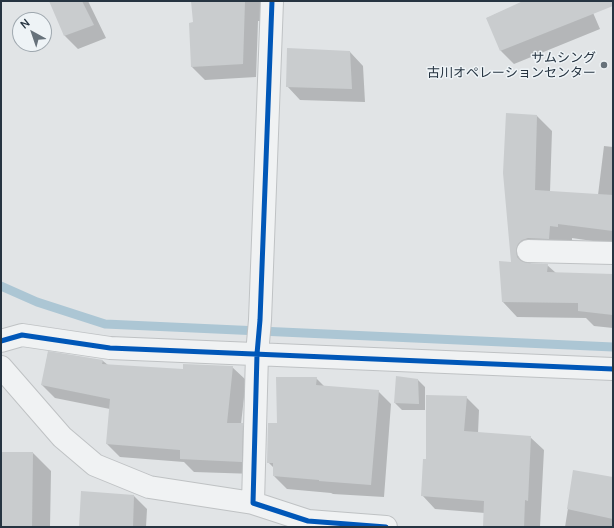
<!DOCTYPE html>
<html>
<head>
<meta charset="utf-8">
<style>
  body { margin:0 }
  #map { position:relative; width:614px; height:528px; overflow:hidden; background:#e1e4e6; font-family:Manrope,sans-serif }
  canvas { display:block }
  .frame { position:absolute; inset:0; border:2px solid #263441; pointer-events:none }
  .north { position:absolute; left:12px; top:12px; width:40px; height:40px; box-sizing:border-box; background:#eef3f6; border:1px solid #9ea7ae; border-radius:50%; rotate:320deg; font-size:11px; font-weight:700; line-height:16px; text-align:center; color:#263441 }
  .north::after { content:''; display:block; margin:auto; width:14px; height:18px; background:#67727b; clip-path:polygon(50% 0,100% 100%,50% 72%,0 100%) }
</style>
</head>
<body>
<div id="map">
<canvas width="614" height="528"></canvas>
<div class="frame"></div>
<div class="north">N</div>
</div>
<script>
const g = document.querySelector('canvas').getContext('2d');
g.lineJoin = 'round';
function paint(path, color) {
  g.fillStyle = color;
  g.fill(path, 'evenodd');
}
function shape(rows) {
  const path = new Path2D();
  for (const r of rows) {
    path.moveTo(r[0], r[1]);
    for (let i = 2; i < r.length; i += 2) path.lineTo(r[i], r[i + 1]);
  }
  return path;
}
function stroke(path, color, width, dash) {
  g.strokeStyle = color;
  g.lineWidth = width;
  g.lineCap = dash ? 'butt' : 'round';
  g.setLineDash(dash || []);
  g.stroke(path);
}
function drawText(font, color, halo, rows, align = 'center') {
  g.font = font + ' Manrope,"Noto Sans JP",sans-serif';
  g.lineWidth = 3;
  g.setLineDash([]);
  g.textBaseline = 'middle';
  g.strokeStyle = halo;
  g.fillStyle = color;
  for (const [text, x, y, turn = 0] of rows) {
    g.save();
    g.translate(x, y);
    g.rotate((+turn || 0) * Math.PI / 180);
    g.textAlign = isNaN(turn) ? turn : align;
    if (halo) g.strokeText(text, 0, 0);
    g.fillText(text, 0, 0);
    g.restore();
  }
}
paint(shape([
  [50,1,88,1,106,38,78,49,65,36],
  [192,1,260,1,265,21,258,21,256,77,205,80,192,67,194,23],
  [525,1,588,1,600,29,514,64,501,51,487,18],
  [350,52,363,66,365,102,300,100,287,86],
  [507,114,537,116,552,131,550,192,598,195,604,146,613,147,613,244,572,238,572,241,564,241,563,253,532,260,530,265,547,265,556,273,613,275,613,328,594,326,586,318,517,317,503,302,512,263],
  [48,353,103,361,108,365,184,370,232,367,246,380,241,424,256,437,255,474,194,472,184,462,120,457,107,444,110,409,55,398,42,385],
  [316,378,325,387,378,391,391,404,384,497,333,494,331,493,287,489,274,476,274,468,268,462,278,424],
  [418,380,425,387,425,410,402,410,395,403],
  [466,397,479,410,478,433,530,437,544,450,540,527,484,527,485,513,435,509,422,495,427,461],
  [1,453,33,453,51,471,50,527,1,527],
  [574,471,613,478,613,527,565,527],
  [134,496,147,509,146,527,80,527]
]), '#0003');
stroke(shape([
  [1,286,37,302,105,324,613,347]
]), '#acc6d4', 9);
paint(shape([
  [49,1,82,1,94,25,64,36],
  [191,1,245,1,243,64,191,67,189,23,193,22],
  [523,1,613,1,613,6,500,51,486,18],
  [287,48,350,51,352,89,286,87],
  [506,113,537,115,535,190,613,195,613,231,558,224,558,227,550,226,549,239,528,238,522,240,518,244,516,250,517,257,521,261,527,263,548,264,547,272,613,274,613,315,578,311,578,303,502,302,499,261,511,262,503,173],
  [48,351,103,360,102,364,183,369,183,364,233,366,227,423,243,423,242,462,180,459,180,450,106,444,110,399,41,385],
  [396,376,418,379,419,404,394,403],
  [276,377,317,377,316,385,379,390,371,485,319,481,319,480,273,476,273,463,267,463,268,423,277,423],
  [426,395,467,396,464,431,531,436,528,501,525,500,524,527,483,527,484,501,421,496,423,459,426,459],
  [1,452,33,452,32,527,1,527],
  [573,470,613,477,613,519,567,509],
  [81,491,134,495,133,527,79,527]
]), '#c9ccce');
const minor = shape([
  [272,1,260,320,257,354,253,503,308,521,386,527],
  [528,251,613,253],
  [1,341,22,335,110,348,613,369],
  [1,367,62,437,95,465,149,487,253,503]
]);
stroke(minor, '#bfc2c4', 24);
stroke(minor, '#f0f2f3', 22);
stroke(shape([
  [272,1,260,320,257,354,253,503,308,521,386,527],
  [1,341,22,335,110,348,613,369]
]), '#0057b8', 5);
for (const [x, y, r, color] of [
  [604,65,4,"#67727b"]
]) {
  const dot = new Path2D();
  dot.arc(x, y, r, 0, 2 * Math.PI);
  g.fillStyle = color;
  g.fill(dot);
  stroke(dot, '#eef3f6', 1.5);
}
drawText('13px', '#263441', '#eef3f6', [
  ["サムシング",596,58],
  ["古川オペレーションセンター",596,73]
], 'right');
</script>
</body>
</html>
